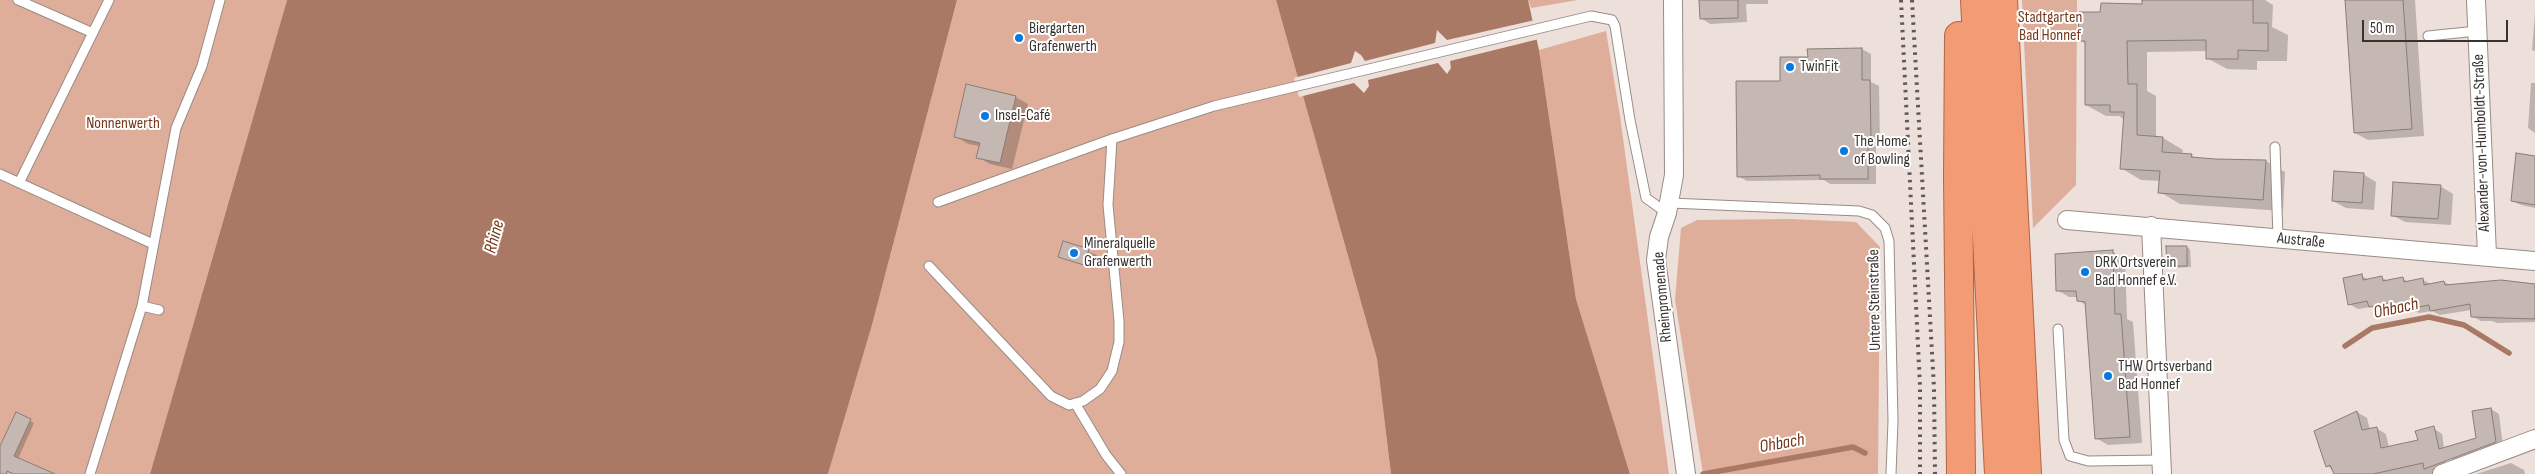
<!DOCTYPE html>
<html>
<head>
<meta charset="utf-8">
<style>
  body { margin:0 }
  #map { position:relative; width:2535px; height:474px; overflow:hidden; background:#eddfd9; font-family:"Sofia Sans Condensed",sans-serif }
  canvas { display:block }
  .scale { position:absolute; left:2362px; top:20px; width:146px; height:22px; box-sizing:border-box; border:2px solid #383331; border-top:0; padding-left:6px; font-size:15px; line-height:18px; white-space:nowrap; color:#383331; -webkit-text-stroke:4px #fff; paint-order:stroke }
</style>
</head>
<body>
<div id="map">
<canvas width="2535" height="474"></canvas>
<div class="scale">50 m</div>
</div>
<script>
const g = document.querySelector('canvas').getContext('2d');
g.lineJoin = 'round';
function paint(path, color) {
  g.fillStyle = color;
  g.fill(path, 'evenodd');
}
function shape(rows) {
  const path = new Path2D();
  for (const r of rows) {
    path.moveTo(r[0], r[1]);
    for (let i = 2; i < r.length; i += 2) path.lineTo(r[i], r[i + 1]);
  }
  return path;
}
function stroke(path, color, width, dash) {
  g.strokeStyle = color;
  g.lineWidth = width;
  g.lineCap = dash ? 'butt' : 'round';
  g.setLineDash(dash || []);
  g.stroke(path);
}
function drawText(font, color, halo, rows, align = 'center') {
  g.font = font + ' "Sofia Sans Condensed",sans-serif';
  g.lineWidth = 4;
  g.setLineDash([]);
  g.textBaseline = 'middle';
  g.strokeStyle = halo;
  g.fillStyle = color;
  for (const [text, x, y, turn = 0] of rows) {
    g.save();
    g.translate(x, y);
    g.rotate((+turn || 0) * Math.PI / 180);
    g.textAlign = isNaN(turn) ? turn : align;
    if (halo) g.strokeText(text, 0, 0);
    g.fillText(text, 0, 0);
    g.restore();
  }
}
paint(shape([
  [0,0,287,0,150,474,0,474],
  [957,0,1276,0,1377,359,1391,474,828,474,872,325],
  [1528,0,1578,0,1531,8],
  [2022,0,2077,0,2076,185,2033,228],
  [1606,31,1620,116,1669,474,1630,474,1576,299,1539,50],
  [1792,219,1856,222,1880,247,1878,474,1703,474,1675,300,1681,228,1697,220]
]), '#deae9a');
paint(shape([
  [287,0,957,0,872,325,828,474,150,474],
  [1276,0,1528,0,1539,50,1576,299,1630,474,1391,474,1377,359]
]), '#a97965');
paint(shape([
  [1535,20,1539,39,1450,61,1451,68,1447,74,1438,63,1368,80,1369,86,1364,93,1354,83,1299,97,1294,78,1351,63,1355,51,1361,55,1365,61,1435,43,1437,30,1447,40]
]), '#eddfd9');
paint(shape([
  [1700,0,1768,0,1768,4,1746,4,1747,22,1710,24,1701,18],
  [2143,0,2265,0,2273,5,2272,27,2288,35,2287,61,2257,61,2257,70,2227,69,2207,58,2207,51,2147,52,2147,91,2156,96,2156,138,2163,138,2183,150,2182,155,2191,155,2198,159,2266,161,2285,172,2283,211,2180,204,2160,192,2161,181,2141,180,2121,168,2125,120,2119,116,2106,116,2086,105,2086,44,2080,40,2102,13,2143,5],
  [2346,0,2415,0,2424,136,2368,140,2355,133],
  [2535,12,2535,51,2532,50],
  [1862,49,1871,54,1871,82,1879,86,1880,144,1876,144,1876,184,1830,184,1824,180,1747,181,1738,176,1781,82,1809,58],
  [2531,83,2535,83,2535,133,2528,128],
  [1015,97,1028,104,1012,169,990,164,978,157,980,146,968,144,955,136],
  [2535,158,2535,208,2521,205,2512,201],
  [2363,174,2376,182,2374,210,2346,208,2333,201],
  [2440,186,2453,194,2451,225,2405,222,2392,215],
  [1064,242,1097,255,1093,269,1060,256],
  [2186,247,2190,249,2191,267,2172,268,2168,265],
  [2113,252,2125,259,2127,319,2133,322,2142,443,2108,445,2096,438,2086,305,2078,300,2078,297,2069,297,2057,290],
  [2362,276,2369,280,2382,278,2389,281,2403,279,2409,282,2423,280,2431,284,2444,282,2450,285,2535,284,2535,322,2497,323,2492,321,2481,321,2472,316,2471,310,2440,315,2432,311,2419,313,2412,310,2399,312,2393,308,2379,311,2371,307,2358,309,2349,304],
  [2491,409,2499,414,2503,447,2459,463,2451,459,2477,439],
  [2357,412,2367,418,2370,430,2376,428,2386,434,2389,448,2419,441,2433,428,2442,434,2447,470,2443,474,2335,474,2333,470,2327,466,2315,431],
  [16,414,34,423,18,459,52,474,17,474,0,467,0,449],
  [2511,463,2524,470,2525,474,2476,474]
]), '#0003');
stroke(shape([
  [2345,346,2372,328,2429,317,2464,325,2509,353],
  [1703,474,1853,447,1865,453]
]), '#a97965', 5.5);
const building = shape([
  [1699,0,1738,0,1738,18,1700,19,1699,0],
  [2142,0,2253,0,2253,23,2268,23,2268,51,2238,50,2238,59,2206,59,2206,40,2127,41,2128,84,2137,84,2137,135,2163,137,2162,152,2192,154,2191,157,2215,159,2266,160,2263,200,2158,193,2160,171,2120,169,2124,112,2110,112,2110,105,2085,105,2085,41,2078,41,2079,12,2100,12,2101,3,2142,4,2142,0],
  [2345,0,2403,0,2412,129,2354,133,2345,0],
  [1862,48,1862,80,1870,80,1871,140,1868,140,1868,179,1820,179,1820,175,1737,177,1736,81,1780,81,1780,57,1808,57,1807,49,1862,48],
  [966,84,1016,96,1000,163,976,158,980,143,954,137,966,84],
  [2516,153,2535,156,2535,205,2511,201,2516,153],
  [2334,171,2364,173,2362,203,2332,201,2334,171],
  [2393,182,2441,185,2438,219,2391,216,2393,182],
  [1063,241,1089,249,1084,265,1058,257,1063,241],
  [2166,246,2187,246,2187,266,2167,266,2166,246],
  [2113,250,2115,314,2121,314,2130,437,2095,439,2085,302,2077,301,2076,291,2056,291,2055,254,2113,250],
  [2362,274,2363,280,2382,276,2383,281,2403,277,2404,282,2423,278,2424,285,2444,281,2445,285,2501,280,2535,284,2535,319,2471,317,2470,304,2430,311,2429,305,2409,309,2409,304,2389,308,2388,303,2369,307,2367,301,2348,305,2343,278,2362,274],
  [2491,408,2496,442,2424,469,2423,463,2373,474,2334,474,2330,465,2326,467,2314,431,2357,411,2362,430,2377,427,2381,448,2418,440,2415,431,2434,426,2439,449,2476,438,2472,411,2491,408],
  [16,412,31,419,14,456,55,474,14,474,7,471,6,474,0,474,0,446,16,412]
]);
paint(building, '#c5b7b2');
stroke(building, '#8a7d78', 1);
const service = shape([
  [18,0,93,33],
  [2428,36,2477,31],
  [2275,147,2278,238],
  [0,174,153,244],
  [19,183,109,0],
  [938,202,1112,139,1214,106,1591,16,1612,20,1615,26,1630,120,1646,198,1667,213],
  [1670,203,1859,211,1872,215,1885,228,1889,241,1893,421,1891,474],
  [929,266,1051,396,1069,405,1083,401,1100,389,1112,371,1119,342,1119,321,1108,205,1112,139],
  [142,306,159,310],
  [2058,329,2064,440,2070,456,2088,461,2160,460],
  [1075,403,1106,455,1121,474],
  [90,474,142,306,176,128,202,66,220,0]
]);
const minor = shape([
  [1673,0,1674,175,1667,213,1659,237,1656,260,1686,474],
  [2476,0,2487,255],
  [2067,220,2535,261],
  [2151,226,2162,474],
  [2442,474,2535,439]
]);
const trunk = shape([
  [1975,0,1999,474],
  [2003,0,2027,474],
  [1959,36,1958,176,1961,474]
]);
stroke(service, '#988c86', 11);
stroke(minor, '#988c86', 20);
stroke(trunk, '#b06646', 30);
stroke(service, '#fff', 9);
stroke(minor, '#fff', 18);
stroke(trunk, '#f39b74', 28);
stroke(shape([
  [1901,0,1920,386,1920,474],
  [1912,0,1934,388,1935,474]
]), '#605956', 4, [2.5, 5]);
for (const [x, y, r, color] of [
  [1019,38,5,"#0579e0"],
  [1790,67,5,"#0579e0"],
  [985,116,5,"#0579e0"],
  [1844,151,5,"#0579e0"],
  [1074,253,5,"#0579e0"],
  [2085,272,5,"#0579e0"],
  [2108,376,5,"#0579e0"]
]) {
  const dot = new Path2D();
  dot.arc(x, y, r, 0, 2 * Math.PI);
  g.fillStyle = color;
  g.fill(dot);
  stroke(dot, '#fff', 2);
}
drawText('16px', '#78381b', '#fff', [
  ["Stadtgarten",2050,18],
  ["Bad Honnef",2050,36],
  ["Nonnenwerth",123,124]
]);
drawText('16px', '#383331', '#fff', [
  ["Biergarten",1029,29],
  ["Grafenwerth",1029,47],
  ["TwinFit",1800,67],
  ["Insel-Café",995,116],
  ["The Home",1854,142],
  ["of Bowling",1854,160],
  ["Mineralquelle",1084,244],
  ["Grafenwerth",1084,262],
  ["DRK Ortsverein",2095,263],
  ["Bad Honnef e.V.",2095,281],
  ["THW Ortsverband",2118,367],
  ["Bad Honnef",2118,385]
], 'left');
drawText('16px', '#383331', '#fff', [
  ["Alexander-von-Humboldt-Straße",2482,143,-92],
  ["Austraße",2301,241,6],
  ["Rheinpromenade",1663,297,-95],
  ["Untere Steinstraße",1875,300,-91]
]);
drawText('italic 18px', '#753618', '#fff', [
  ["Rhine",495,237,-75],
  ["Ohbach",2396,309,-12],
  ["Ohbach",1782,444,-10]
]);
</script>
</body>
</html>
